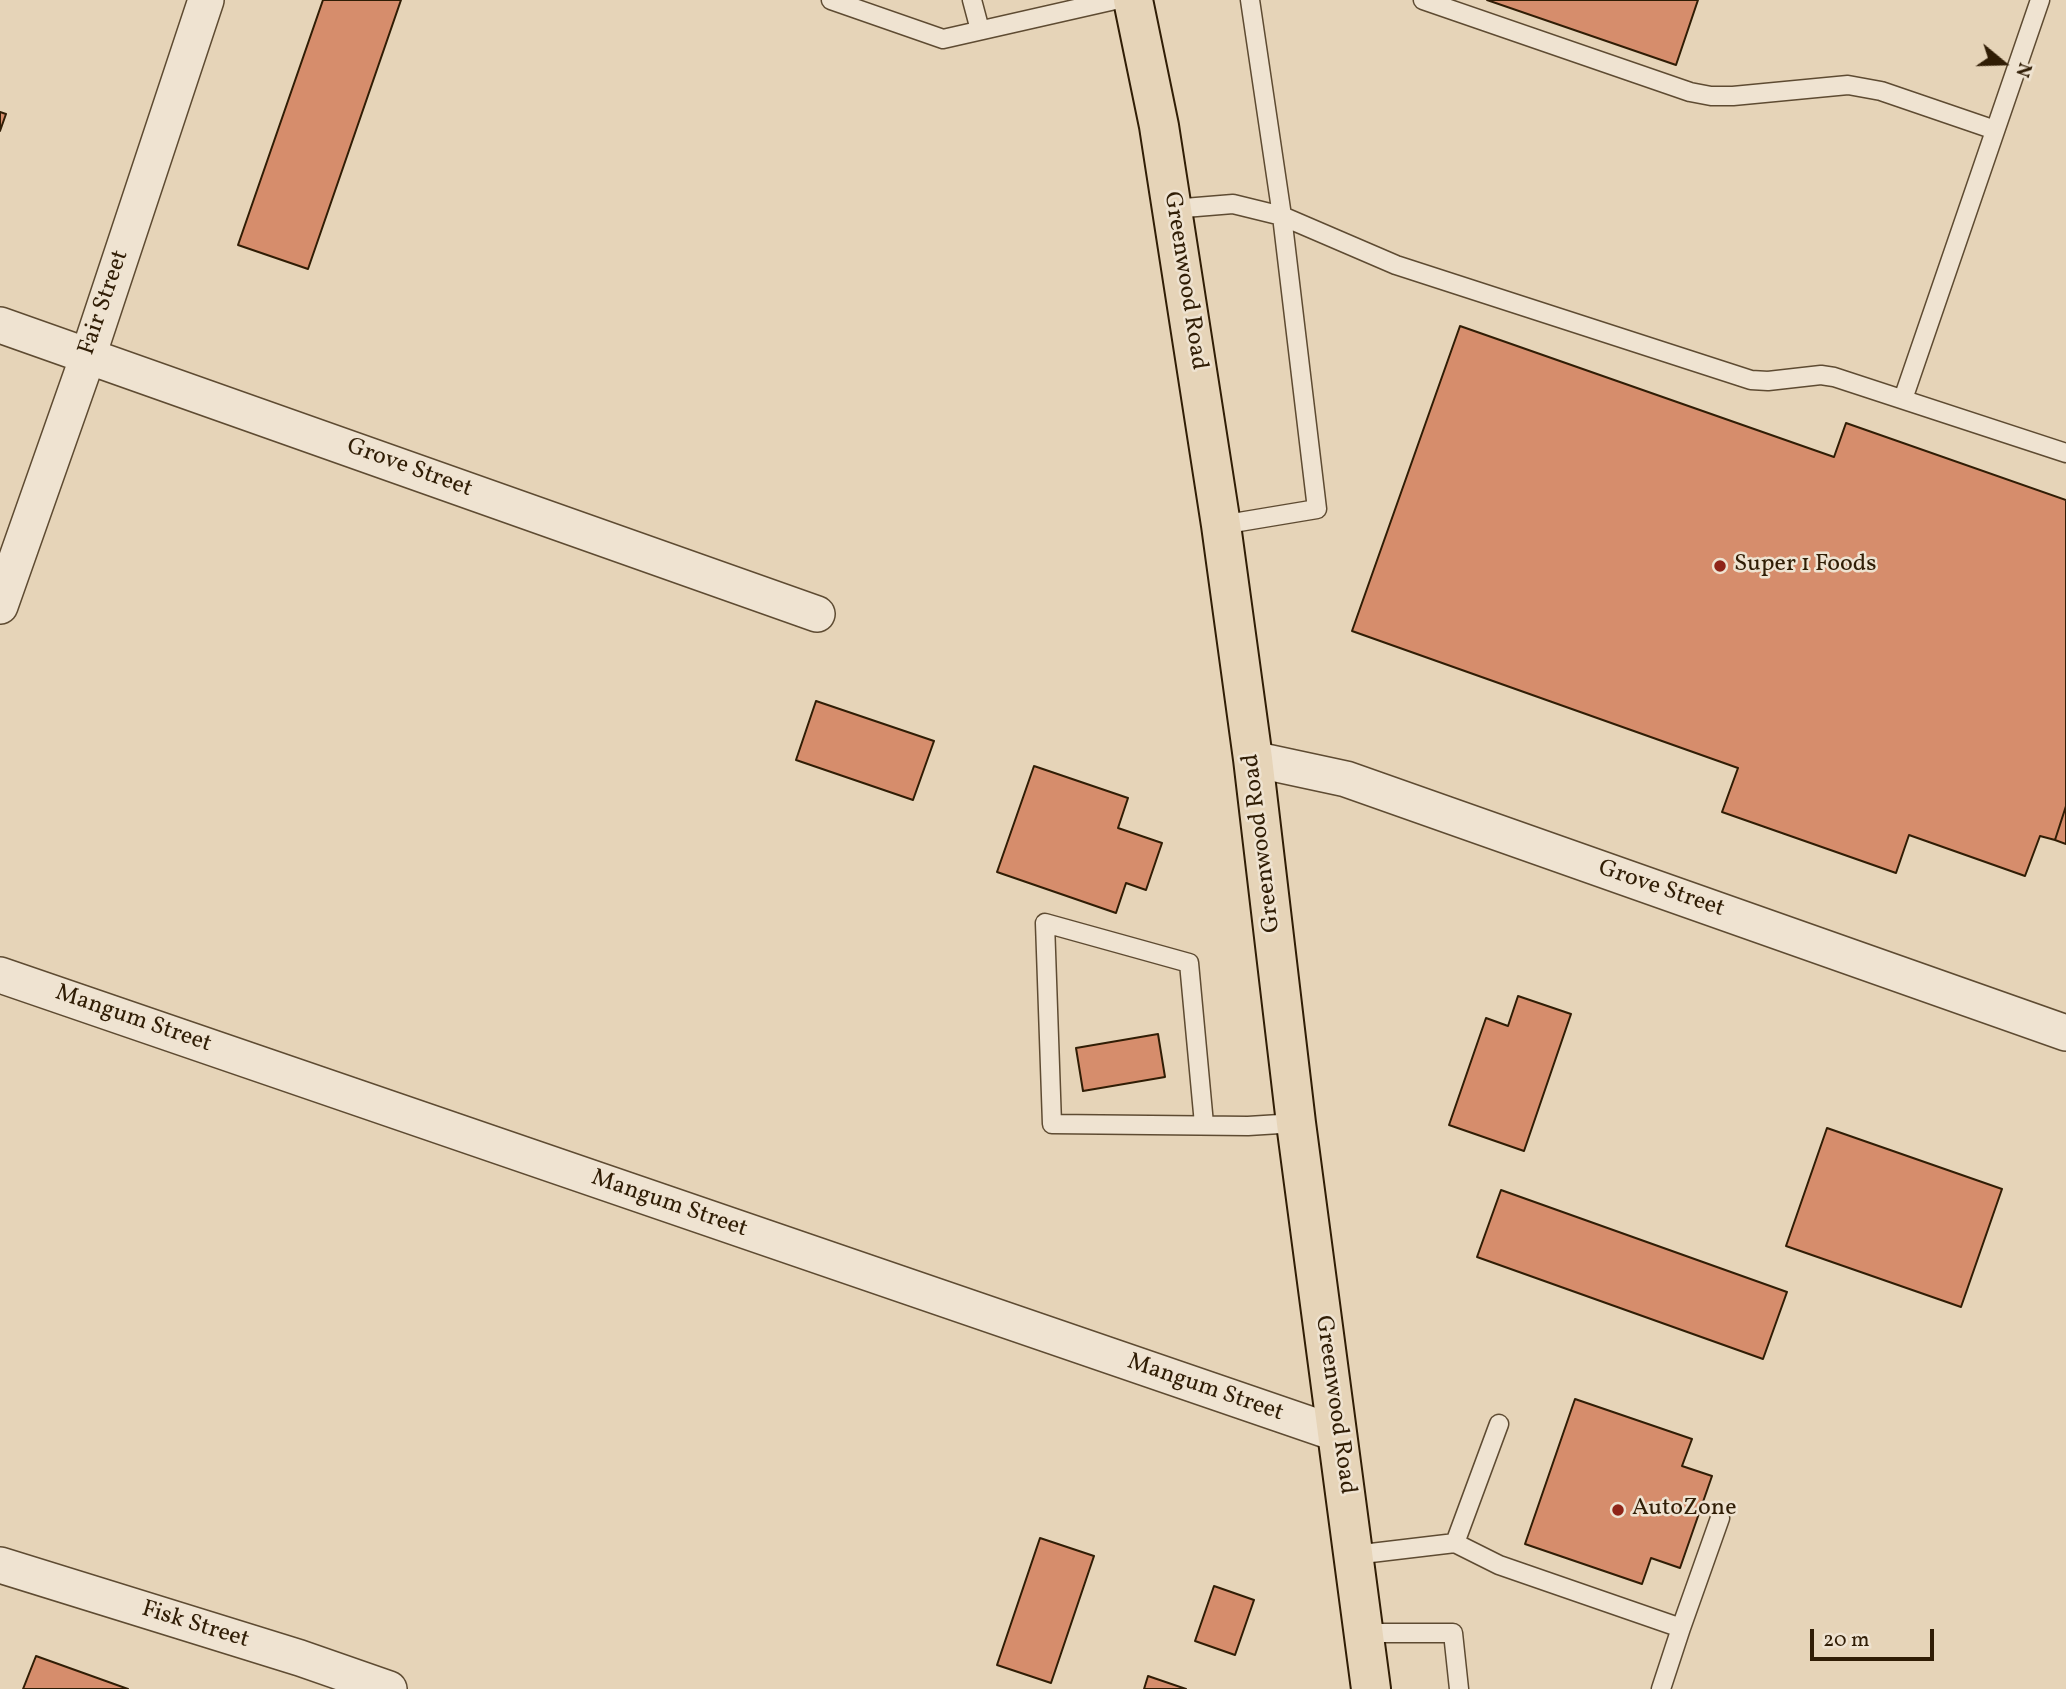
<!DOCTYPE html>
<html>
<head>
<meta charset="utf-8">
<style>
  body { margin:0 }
  #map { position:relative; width:2066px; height:1689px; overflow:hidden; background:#e6d4b8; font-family:Vollkorn,serif }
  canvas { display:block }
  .north { position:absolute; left:1968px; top:28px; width:70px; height:70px; -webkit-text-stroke:5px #efe3d1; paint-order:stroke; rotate:109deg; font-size:19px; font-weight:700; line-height:28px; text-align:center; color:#301d05 }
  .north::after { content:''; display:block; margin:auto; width:24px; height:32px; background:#301d05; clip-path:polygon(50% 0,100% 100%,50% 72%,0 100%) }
  .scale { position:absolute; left:1810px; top:1629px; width:124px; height:32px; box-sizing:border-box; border:4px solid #301d05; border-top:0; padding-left:9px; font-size:21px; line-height:24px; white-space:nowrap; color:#301d05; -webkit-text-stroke:5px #efe3d1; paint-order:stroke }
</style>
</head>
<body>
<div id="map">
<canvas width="2066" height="1689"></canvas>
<div class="north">N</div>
<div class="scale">20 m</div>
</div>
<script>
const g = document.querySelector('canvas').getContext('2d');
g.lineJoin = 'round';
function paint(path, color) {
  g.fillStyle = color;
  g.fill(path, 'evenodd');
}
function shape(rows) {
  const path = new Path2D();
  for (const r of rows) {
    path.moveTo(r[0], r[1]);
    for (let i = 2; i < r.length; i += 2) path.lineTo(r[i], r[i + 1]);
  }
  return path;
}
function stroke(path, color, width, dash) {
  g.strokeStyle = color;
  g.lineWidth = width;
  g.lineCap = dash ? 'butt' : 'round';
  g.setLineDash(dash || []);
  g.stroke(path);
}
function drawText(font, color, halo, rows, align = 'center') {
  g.font = font + ' Vollkorn,serif';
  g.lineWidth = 5;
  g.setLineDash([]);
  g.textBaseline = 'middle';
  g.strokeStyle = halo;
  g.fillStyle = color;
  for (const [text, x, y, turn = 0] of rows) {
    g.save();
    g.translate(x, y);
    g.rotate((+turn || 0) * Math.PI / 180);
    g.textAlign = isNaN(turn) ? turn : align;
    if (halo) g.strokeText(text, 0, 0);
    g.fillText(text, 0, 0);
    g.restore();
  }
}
const building = shape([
  [323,0,401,0,308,269,238,245,323,0],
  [1487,0,1698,0,1676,65,1487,0],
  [0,112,6,114,0,131,0,112],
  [1460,326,1834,457,1846,423,2066,500,2066,806,2055,840,2040,836,2025,876,1909,835,1896,873,1722,812,1738,768,1352,631,1460,326],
  [816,701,934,741,913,800,796,760,816,701],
  [1034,766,1128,798,1118,828,1162,843,1146,890,1126,883,1116,913,997,872,1034,766],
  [2066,806,2066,844,2055,840,2066,806],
  [1518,996,1571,1014,1524,1151,1449,1125,1486,1018,1508,1026,1518,996],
  [1158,1034,1165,1077,1083,1091,1076,1048,1158,1034],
  [1827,1128,2002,1189,1961,1307,1786,1246,1827,1128],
  [1501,1190,1787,1292,1763,1359,1477,1257,1501,1190],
  [1575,1399,1692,1439,1682,1466,1712,1476,1680,1568,1651,1558,1642,1584,1525,1544,1575,1399],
  [1040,1538,1094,1556,1051,1683,997,1665,1040,1538],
  [1214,1586,1254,1600,1235,1655,1195,1641,1214,1586],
  [36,1656,128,1689,23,1689,36,1656],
  [1148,1676,1186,1689,1144,1689,1148,1676]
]);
paint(building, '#d68d6c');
stroke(building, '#301d05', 2);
const lane = shape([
  [831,0,943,39,1115,0],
  [972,0,980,30],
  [1423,0,1690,92,1711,96,1733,96,1848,85,1881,91,1995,130],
  [1172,209,1233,204,1282,216,1396,265,1751,380,1768,381,1821,375,1834,377,2066,453],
  [1903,399,2040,0],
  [1221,525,1317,509,1282,216,1250,0],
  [1204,1124,1189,963,1045,923,1052,1124,1248,1126,1296,1123],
  [1455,1543,1499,1565,1681,1628,1720,1518],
  [1354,1555,1455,1543,1499,1424],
  [1364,1633,1453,1633,1459,1689],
  [1661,1689,1681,1628]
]);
const street = shape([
  [0,325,817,614],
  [0,606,88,356,206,0],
  [1253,759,1346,779,2066,1033],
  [0,975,1338,1434],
  [0,1565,300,1658,389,1689]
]);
const primary = shape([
  [1133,0,1159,126,1221,525,1253,759,1296,1123,1371,1689]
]);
stroke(lane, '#5e4b32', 21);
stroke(street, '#5e4b32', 38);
stroke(primary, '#301d05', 42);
stroke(lane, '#efe3d1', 18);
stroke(street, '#efe3d1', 35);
stroke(primary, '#e6d4b8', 38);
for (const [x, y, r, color] of [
  [1720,566,7,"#8f2418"],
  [1618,1510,7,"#8f2418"]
]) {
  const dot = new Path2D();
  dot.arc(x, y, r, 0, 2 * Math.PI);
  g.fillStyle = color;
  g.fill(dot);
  stroke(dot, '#efe3d1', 2.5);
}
drawText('24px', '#301d05', '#efe3d1', [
  ["Greenwood Road",1184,281,81],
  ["Fair Street",105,303,-71],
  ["Grove Street",409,469,20],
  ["Greenwood Road",1263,843,-97],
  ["Grove Street",1661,890,19],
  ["Mangum Street",133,1020,19],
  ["Mangum Street",669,1205,19],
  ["Mangum Street",1205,1389,19],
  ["Greenwood Road",1334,1405,82],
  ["Fisk Street",195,1626,17]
]);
drawText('24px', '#301d05', '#efe3d1', [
  ["Super 1 Foods",1734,566],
  ["AutoZone",1632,1510]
], 'left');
</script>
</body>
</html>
